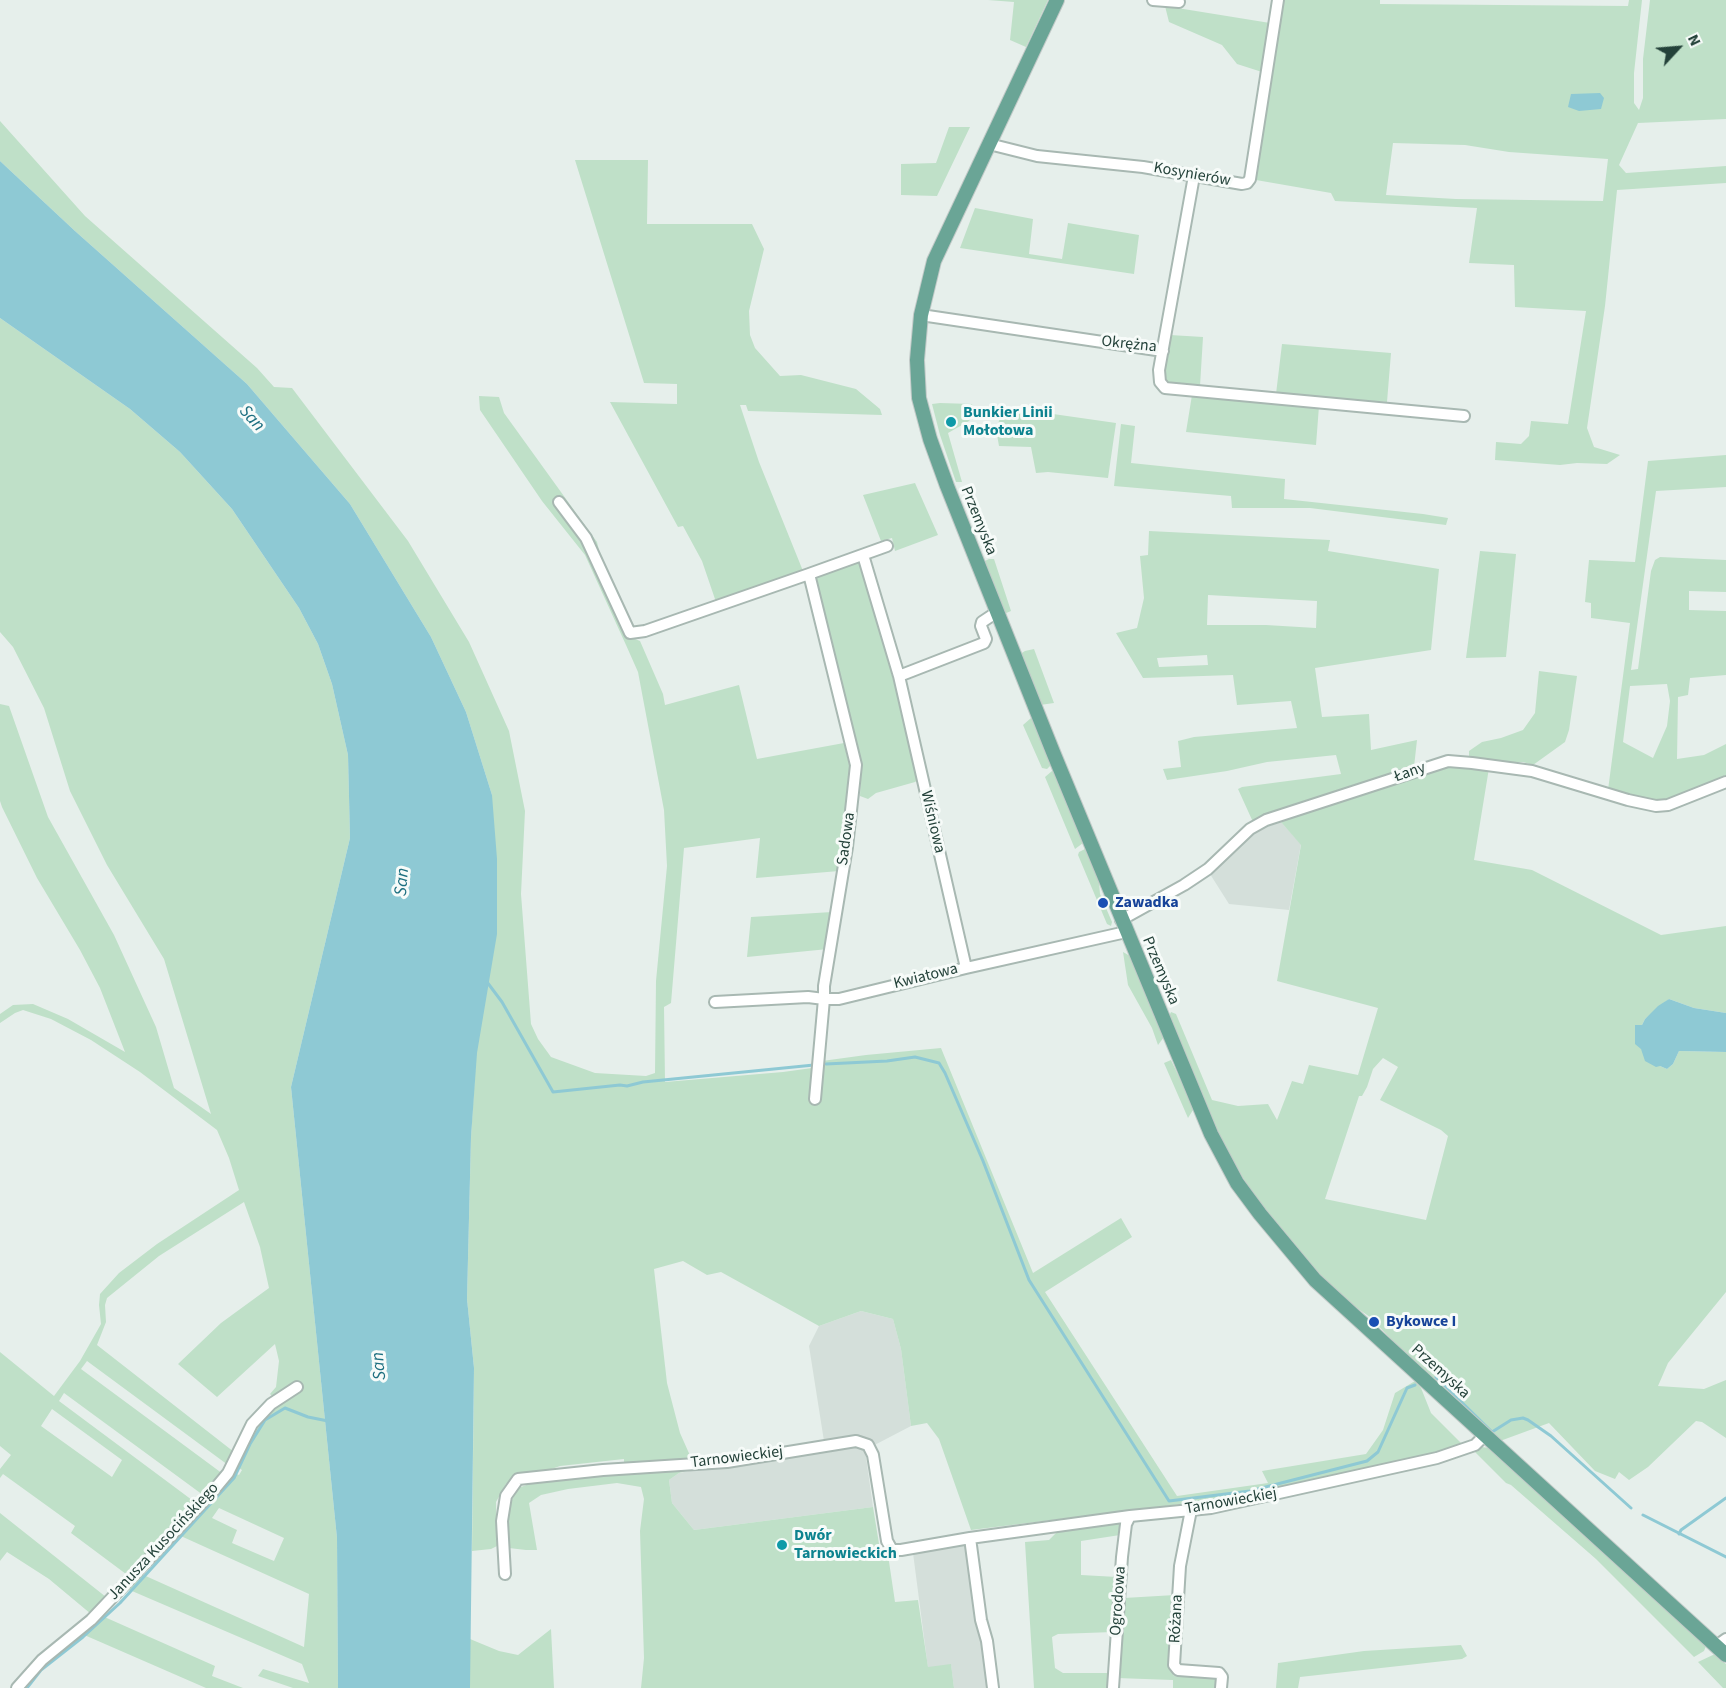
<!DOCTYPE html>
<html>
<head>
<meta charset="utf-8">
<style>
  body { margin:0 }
  #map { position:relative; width:1726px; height:1688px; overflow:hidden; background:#e6efeb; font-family:"Source Sans 3",sans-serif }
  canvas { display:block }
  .north { position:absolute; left:1648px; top:18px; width:60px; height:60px; -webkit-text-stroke:4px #f7fbf9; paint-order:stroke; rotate:64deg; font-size:16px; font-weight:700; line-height:24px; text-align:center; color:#24423a }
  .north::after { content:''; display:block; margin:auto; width:21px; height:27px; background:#24423a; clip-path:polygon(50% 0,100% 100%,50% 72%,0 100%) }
</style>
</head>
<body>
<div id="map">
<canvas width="1726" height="1688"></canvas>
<div class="north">N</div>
</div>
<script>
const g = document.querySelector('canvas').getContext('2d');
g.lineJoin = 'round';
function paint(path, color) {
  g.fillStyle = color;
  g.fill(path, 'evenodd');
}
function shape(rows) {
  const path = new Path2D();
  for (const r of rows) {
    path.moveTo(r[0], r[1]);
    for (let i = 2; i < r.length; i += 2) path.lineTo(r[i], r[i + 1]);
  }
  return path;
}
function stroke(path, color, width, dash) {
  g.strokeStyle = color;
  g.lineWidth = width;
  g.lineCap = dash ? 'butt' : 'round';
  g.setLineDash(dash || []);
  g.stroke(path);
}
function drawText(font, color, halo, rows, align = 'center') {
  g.font = font + ' "Source Sans 3",sans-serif';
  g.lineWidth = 6;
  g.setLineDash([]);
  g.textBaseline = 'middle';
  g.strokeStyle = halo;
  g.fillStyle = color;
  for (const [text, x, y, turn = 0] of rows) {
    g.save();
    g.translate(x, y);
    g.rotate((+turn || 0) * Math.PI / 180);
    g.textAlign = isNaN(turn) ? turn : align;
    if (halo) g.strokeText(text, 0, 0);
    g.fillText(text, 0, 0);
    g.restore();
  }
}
paint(shape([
  [1281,822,1301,844,1289,910,1229,904,1210,874,1254,831],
  [861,1311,893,1319,901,1349,911,1426,865,1450,873,1507,694,1530,672,1503,669,1480,679,1473,695,1470,692,1460,824,1441,809,1346,819,1326],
  [966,1543,984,1642,989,1688,954,1688,951,1665,928,1668,913,1553]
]), '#d4dfda');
paint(shape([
  [988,0,1048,0,1026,47,1010,40,1014,2],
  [1281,0,1380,0,1380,4,1628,6,1629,0,1642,0,1634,73,1634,103,1639,110,1643,98,1643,59,1650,0,1726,0,1726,119,1638,123,1619,165,1626,173,1726,166,1726,183,1617,190,1605,306,1587,428,1594,447,1620,455,1607,464,1577,463,1560,465,1495,460,1496,442,1521,444,1529,436,1531,421,1568,424,1586,311,1515,307,1514,265,1469,263,1477,208,1335,201,1331,193,1256,180],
  [1393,143,1465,145,1509,152,1608,159,1603,201,1456,199,1386,195],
  [1165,6,1270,23,1262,72,1237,64,1222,45,1169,22],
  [0,121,85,216,257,368,274,387,292,388,408,541,469,642,509,731,525,811,521,894,531,1024,538,1039,551,1057,595,1073,646,1076,655,1073,656,981,667,866,664,810,638,672,626,645,585,555,542,501,480,410,479,396,499,397,504,413,597,542,600,554,592,554,628,636,640,641,663,694,665,705,739,685,757,759,844,743,853,781,839,871,756,878,760,838,684,848,671,1003,664,1007,665,1082,783,1072,812,1068,822,1061,866,1055,941,1048,1033,1273,1121,1218,1132,1237,1045,1292,1177,1496,1268,1483,1262,1471,1366,1454,1383,1430,1395,1393,1415,1381,1421,1388,1431,1413,1461,1443,1459,1447,1255,1495,971,1530,939,1439,927,1423,911,1426,901,1349,893,1319,861,1311,819,1326,721,1272,707,1275,683,1261,654,1269,667,1383,680,1433,692,1460,624,1466,624,1459,560,1466,543,1472,521,1474,506,1484,496,1502,497,1546,491,1549,472,1551,474,1368,467,1299,471,1137,492,795,466,712,431,637,350,504,247,384,75,231,0,161],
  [949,127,970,127,937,196,901,195,901,164,936,163],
  [575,160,648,160,647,224,752,224,764,249,749,311,750,335,755,348,780,376,801,375,856,389,880,409,882,415,748,411,746,405,740,405,759,462,803,571,716,602,702,561,683,526,678,527,610,402,677,404,677,384,644,383],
  [975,208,1033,219,1029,254,1062,259,1068,223,1139,235,1134,274,960,248],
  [0,318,130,409,180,452,232,509,299,608,318,644,332,684,348,755,350,838,291,1087,337,1538,338,1688,293,1688,258,1676,263,1669,309,1683,302,1664,125,1588,139,1573,304,1647,309,1594,183,1537,178,1533,232,1472,239,1475,242,1470,235,1466,254,1428,265,1414,302,1389,296,1383,273,1397,270,1394,276,1387,279,1361,275,1344,217,1397,178,1364,221,1323,269,1288,260,1247,244,1202,159,1256,107,1298,105,1305,106,1322,97,1345,234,1452,228,1465,87,1361,81,1369,223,1474,203,1495,64,1393,59,1401,196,1503,126,1574,71,1533,75,1526,3,1474,0,1478,0,1469,11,1455,0,1446,0,1352,54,1396,80,1361,101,1324,99,1305,100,1294,119,1273,157,1244,239,1190,229,1158,217,1130,140,1072,91,1040,51,1019,23,1010,15,1013,0,1023,0,1014,13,1005,33,1004,68,1019,125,1052,100,988,80,950,37,878,2,807,0,801,0,704,9,706,48,817,114,935,156,1027,174,1088,211,1114,164,959,107,865,70,791,44,708,13,647,0,632],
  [52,1409,122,1460,112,1477,41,1426],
  [219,1508,284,1538,274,1561,232,1543,237,1530,212,1518],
  [1170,335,1203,337,1200,386,1166,382,1163,374],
  [1282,344,1391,353,1387,402,1276,394],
  [1192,395,1319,406,1316,445,1186,432],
  [940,403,972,404,975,414,969,421,948,433,962,482,956,482,940,435,932,404],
  [1004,407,1116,423,1108,478,1048,472,1036,473,1031,447,999,446,996,429],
  [1121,424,1135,426,1131,463,1285,479,1284,499,1423,514,1448,518,1446,525,1310,508,1232,508,1231,496,1114,486],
  [1726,455,1726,487,1656,491,1631,670,1638,669,1651,571,1655,560,1660,557,1726,560,1726,592,1689,591,1689,610,1726,611,1726,675,1690,678,1688,695,1678,697,1677,759,1704,755,1726,744,1726,775,1683,798,1660,803,1608,790,1630,623,1591,618,1591,603,1585,602,1589,560,1635,562,1648,461],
  [1667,684,1670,701,1667,726,1653,758,1623,742,1630,686],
  [915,483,938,535,895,551,892,538,881,541,863,495],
  [1149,531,1330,540,1328,551,1439,569,1431,650,1315,668,1322,717,1369,714,1371,750,1417,740,1414,767,1253,822,1238,789,1242,787,1341,774,1336,755,1267,762,1227,771,1167,780,1163,769,1181,767,1178,741,1194,737,1297,728,1291,701,1237,705,1233,675,1143,678,1116,633,1137,628,1144,598,1140,556,1148,555],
  [1208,595,1317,601,1316,628,1266,625,1207,625],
  [1207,655,1208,665,1159,667,1157,658],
  [1480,551,1516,554,1506,657,1466,658],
  [989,559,994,559,1011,611,1004,614,988,574,985,561],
  [862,560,919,779,915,782,876,793,868,799,860,796,861,770,815,581,817,575],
  [1034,649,1054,703,1040,705,1020,654,1025,651],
  [1539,671,1577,676,1569,730,1565,742,1533,765,1523,762,1498,762,1469,758,1469,751,1482,742,1501,738,1523,730,1535,713],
  [1031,718,1033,718,1052,764,1047,769,1042,768,1023,725],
  [1455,765,1489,768,1474,860,1532,870,1661,935,1726,926,1726,1013,1694,1008,1669,999,1645,1019,1642,1025,1641,1049,1660,1066,1667,1069,1673,1064,1679,1051,1726,1052,1726,1292,1668,1363,1658,1386,1704,1389,1726,1380,1726,1438,1702,1422,1696,1421,1648,1467,1629,1480,1619,1472,1615,1479,1595,1471,1549,1423,1500,1441,1412,1361,1370,1317,1348,1302,1311,1267,1274,1226,1246,1183,1219,1136,1168,1018,1171,1012,1176,1014,1212,1100,1238,1106,1268,1104,1277,1120,1292,1081,1303,1084,1309,1065,1358,1075,1378,1008,1277,981,1301,845,1281,822,1283,818,1430,770],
  [1383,1058,1398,1067,1380,1100,1441,1130,1448,1136,1426,1220,1325,1199,1359,1096,1362,1096,1367,1087,1373,1069],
  [1052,771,1054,772,1083,843,1075,849,1045,777],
  [1085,849,1099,882,1100,894,1112,922,1111,926,1107,924,1078,855,1079,852],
  [832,912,828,949,747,957,751,917],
  [1123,952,1130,956,1164,1037,1158,1045,1152,1028,1128,985],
  [1171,1060,1192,1104,1193,1110,1188,1118,1164,1063],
  [1481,1447,1490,1448,1706,1646,1704,1651,1694,1657,1596,1559,1511,1485,1506,1483,1473,1450],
  [682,1468,686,1471,679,1473,669,1480,672,1503,694,1530,873,1507,881,1556,888,1555,895,1602,918,1600,928,1667,951,1664,954,1688,641,1688,644,1658,640,1531,644,1499,641,1487,617,1483,568,1489,541,1495,529,1503,537,1550,526,1550,509,1548,507,1528,509,1506,518,1488,535,1482],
  [0,1513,106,1597,91,1614,49,1579,7,1552,0,1561],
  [1122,1521,1120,1535,1081,1541,1081,1575,1117,1577,1113,1632,1058,1634,1052,1637,1055,1668,1063,1673,1110,1673,1109,1688,1034,1688,1025,1542,1049,1540,1058,1531],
  [1175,1595,1170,1667,1174,1676,1218,1679,1217,1688,1173,1688,1173,1680,1117,1678,1124,1598],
  [100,1615,215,1666,212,1676,243,1688,206,1688,82,1634],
  [551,1629,554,1688,470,1688,470,1639,499,1651,518,1655],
  [1461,1645,1467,1656,1462,1659,1300,1677,1298,1688,1276,1688,1278,1663,1364,1651],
  [1715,1654,1726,1664,1726,1688,1723,1688,1698,1662]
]), '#bfe0c8');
paint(shape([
  [1600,93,1604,98,1601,109,1579,111,1568,107,1571,94],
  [0,161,75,231,247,384,350,504,431,637,466,712,492,795,497,859,497,934,477,1053,471,1137,467,1299,474,1368,470,1688,338,1688,337,1538,291,1087,350,838,348,755,332,684,318,644,299,608,232,509,180,452,130,409,0,318],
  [1669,999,1694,1008,1726,1013,1726,1052,1679,1051,1673,1064,1667,1069,1660,1066,1656,1067,1645,1061,1641,1049,1635,1044,1635,1025,1642,1025,1645,1019,1658,1006]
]), '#8ec9d4');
stroke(shape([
  [487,982,502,1002,553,1092,620,1085,627,1086,643,1082,814,1065],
  [826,1064,887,1061,915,1057,939,1063,945,1073,983,1161,1029,1280,1169,1501,1250,1491,1367,1461,1378,1452,1407,1388,1415,1385],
  [1436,1377,1492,1432,1511,1420,1523,1418,1528,1420,1551,1436,1631,1508],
  [1643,1515,1726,1557],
  [1679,1534,1681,1530,1726,1498],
  [27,1688,41,1670,83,1637,120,1603,234,1478,250,1444,265,1420,285,1408,308,1417,328,1421]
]), '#8ec9d4', 3);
const minor = shape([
  [1153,0,1179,2],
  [989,144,1037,156,1143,167,1242,184,1247,183,1250,179,1278,0],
  [1194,176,1159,370,1160,382,1165,388,1464,416],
  [921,315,1163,351],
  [559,502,586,538,630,633,645,631,809,574],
  [863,555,899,676],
  [1121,920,1184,885,1208,869,1250,829,1266,820,1448,761,1472,763,1532,771,1628,800,1656,806,1668,805,1726,782],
  [966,968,899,676,984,643,986,639,981,626,982,622,997,612],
  [715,1002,808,997,824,999,824,986,847,847,856,765,809,574,887,546],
  [815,1099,824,999,839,999,966,968,1126,932],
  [1191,1510,1180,1566,1174,1665,1178,1670,1219,1673,1222,1677,1221,1688],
  [970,1538,981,1620,987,1641,993,1688],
  [505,1574,502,1521,506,1496,518,1479,603,1470,727,1462,856,1441,868,1445,873,1455,887,1541,892,1550,901,1550,970,1538,1130,1516,1211,1508,1437,1458,1475,1445,1485,1435],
  [1716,1646,1726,1639],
  [17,1688,42,1660,91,1620,213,1491,228,1473,252,1424,271,1404,297,1387],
  [1113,1688,1122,1557,1126,1524,1130,1516]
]);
const major = shape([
  [1057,0,934,261,921,315,917,360,919,398,930,439,947,486,1053,752,1211,1134,1237,1183,1260,1214,1315,1280,1726,1655]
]);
stroke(minor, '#a8b8b2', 14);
stroke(major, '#c2cac8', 16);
stroke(minor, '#fff', 10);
stroke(major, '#6aa596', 14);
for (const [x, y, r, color] of [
  [951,422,6,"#0f9aa8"],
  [1103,903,6,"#1a4fb4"],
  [1374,1322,6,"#1a4fb4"],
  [782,1545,6,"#0f9aa8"]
]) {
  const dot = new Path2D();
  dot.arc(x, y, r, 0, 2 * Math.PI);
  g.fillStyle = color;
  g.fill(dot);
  stroke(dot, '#f7fbf9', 2);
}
drawText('16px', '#24423a', '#f7fbf9', [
  ["Kosynierów",1192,175,10],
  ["Okrężna",1129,345,6],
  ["Przemyska",978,521,68],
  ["Łany",1410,773,-19],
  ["Wiśniowa",932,822,77],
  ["Sadowa",847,839,-82],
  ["Przemyska",1160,971,67],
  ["Kwiatowa",926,977,-14],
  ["Przemyska",1440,1372,42],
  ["Tarnowieckiej",737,1458,-7],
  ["Tarnowieckiej",1231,1502,-10],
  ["Janusza Kusocińskiego",164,1542,-47],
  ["Ogrodowa",1119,1601,-86],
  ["Różana",1177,1619,-87]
]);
drawText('bold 16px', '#0d838f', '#f7fbf9', [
  ["Bunkier Linii",963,413],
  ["Mołotowa",963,431],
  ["Dwór",794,1536],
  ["Tarnowieckich",794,1554]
], 'left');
drawText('bold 16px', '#164399', '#f7fbf9', [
  ["Zawadka",1115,903],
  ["Bykowce I",1386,1322]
], 'left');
drawText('italic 18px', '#1c6f80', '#f7fbf9', [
  ["San",251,419,48],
  ["San",403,882,-85],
  ["San",380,1366,-95]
]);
</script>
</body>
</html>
